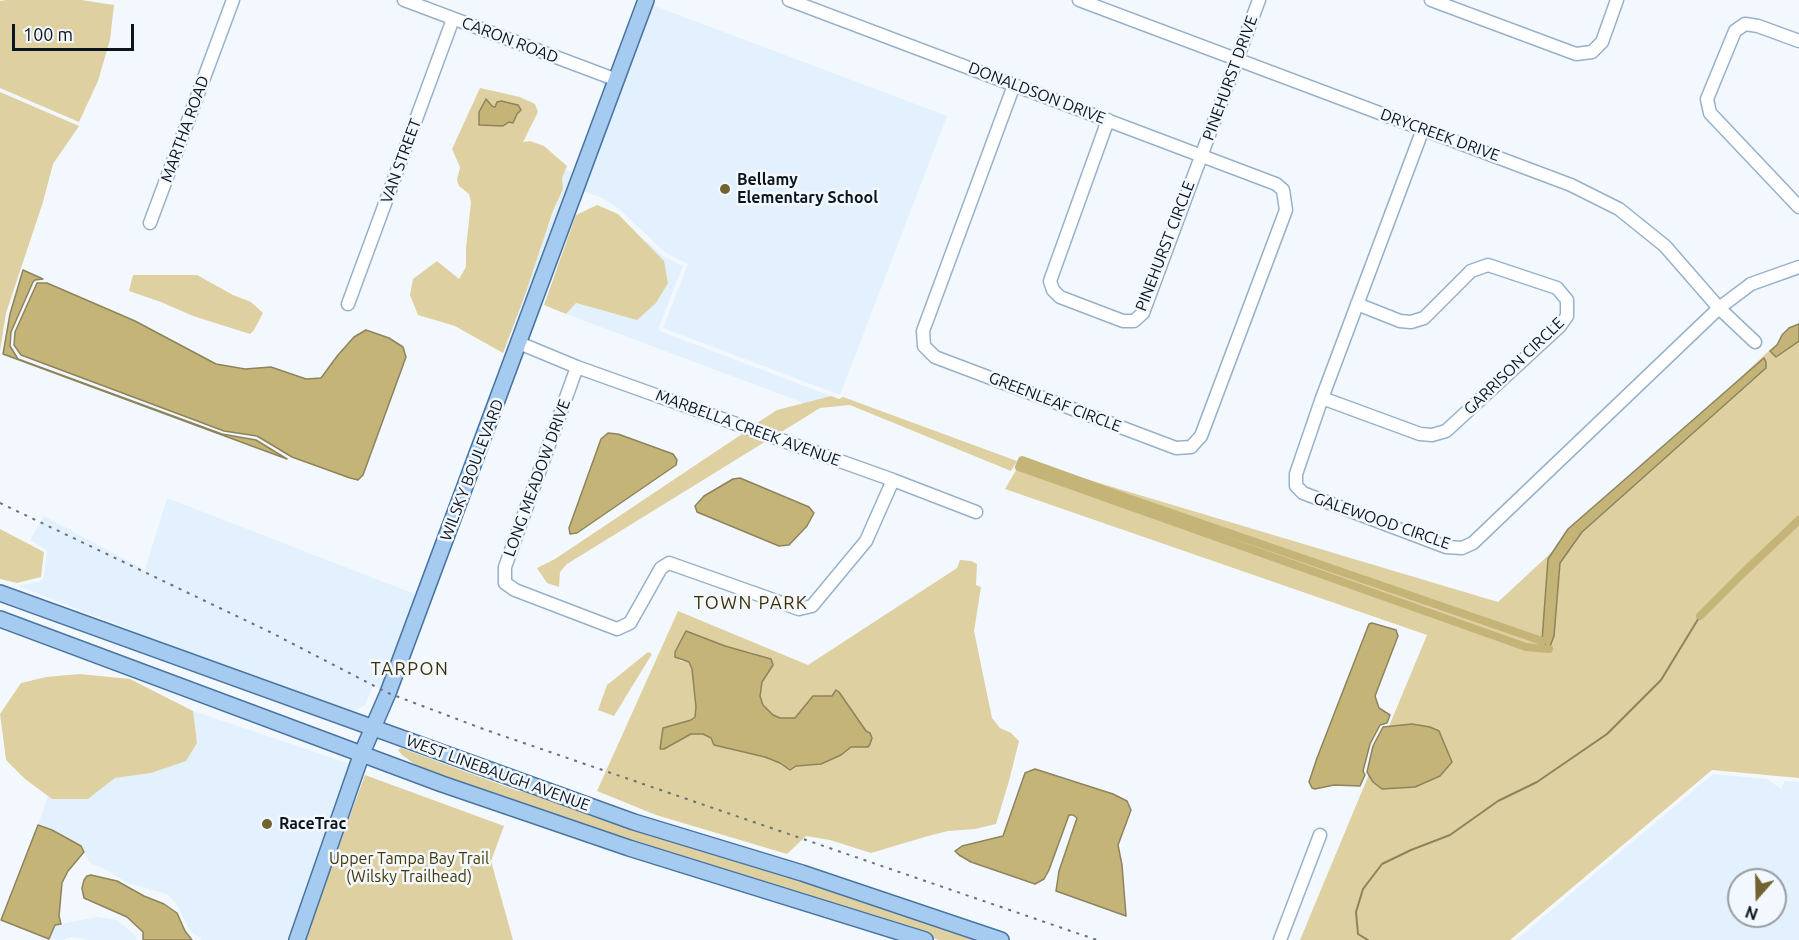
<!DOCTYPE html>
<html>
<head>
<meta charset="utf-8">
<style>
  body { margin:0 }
  #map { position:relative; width:1799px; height:940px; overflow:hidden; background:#f3f8fe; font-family:Ubuntu,sans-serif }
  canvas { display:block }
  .north { position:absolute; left:1727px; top:868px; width:60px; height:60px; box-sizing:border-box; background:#f3f8fe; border:2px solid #969da4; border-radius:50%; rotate:200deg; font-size:16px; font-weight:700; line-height:24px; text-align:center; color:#0b151e }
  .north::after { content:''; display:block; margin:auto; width:21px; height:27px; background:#716330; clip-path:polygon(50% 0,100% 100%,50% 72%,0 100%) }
  .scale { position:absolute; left:12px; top:24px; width:122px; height:27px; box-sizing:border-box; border:3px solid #0b151e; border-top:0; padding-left:8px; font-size:18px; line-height:21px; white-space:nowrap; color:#0b151e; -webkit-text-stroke:4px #f3f8fe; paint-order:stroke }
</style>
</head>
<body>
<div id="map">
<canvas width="1799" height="940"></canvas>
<div class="north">N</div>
<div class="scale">100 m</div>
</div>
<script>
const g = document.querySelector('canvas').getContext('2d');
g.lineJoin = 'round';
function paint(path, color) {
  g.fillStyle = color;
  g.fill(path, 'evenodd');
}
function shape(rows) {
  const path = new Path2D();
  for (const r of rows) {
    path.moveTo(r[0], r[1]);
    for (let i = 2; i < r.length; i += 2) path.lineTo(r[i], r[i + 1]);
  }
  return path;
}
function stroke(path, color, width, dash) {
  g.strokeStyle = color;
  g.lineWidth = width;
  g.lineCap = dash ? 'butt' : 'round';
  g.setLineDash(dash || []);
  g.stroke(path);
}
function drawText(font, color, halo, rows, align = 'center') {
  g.font = font + ' Ubuntu,sans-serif';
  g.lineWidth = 5;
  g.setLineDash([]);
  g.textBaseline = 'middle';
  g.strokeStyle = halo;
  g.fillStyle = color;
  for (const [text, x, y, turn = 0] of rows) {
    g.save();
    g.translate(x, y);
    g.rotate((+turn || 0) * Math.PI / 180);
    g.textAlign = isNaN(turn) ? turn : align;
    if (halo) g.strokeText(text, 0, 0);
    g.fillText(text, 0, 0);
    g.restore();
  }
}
paint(shape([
  [652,5,947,116,840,395,663,328,688,264,666,253,618,208,600,197,582,191],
  [600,79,611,83,530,300,524,298,543,240,563,189,562,177,565,170,575,173,604,89],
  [640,236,663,256,683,266,659,327,660,331,831,396,804,403,566,314,576,303,614,314,645,241],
  [167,498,420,596,384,691,373,685,365,705,353,712,317,702,18,586,41,581,44,577,47,550,30,540,44,516,145,570],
  [193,711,353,765,292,940,202,940,190,930,177,905,167,894,127,883,107,870,90,863,81,846,53,830,38,825,48,796,52,799,88,799,115,778,151,773,197,742],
  [1713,774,1767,779,1781,789,1785,781,1799,782,1799,940,1516,940],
  [1739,880,1775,880,1775,916,1739,916],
  [97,917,117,920,136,936,137,940,90,940,71,937,64,940,49,939,55,925]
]), '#e3f0fd');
paint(shape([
  [7,0,81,0,114,5,110,40,98,81,79,122,0,88,0,1],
  [480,88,520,97,535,104,538,112,523,142,530,141,544,146,567,166,562,178,563,189,553,211,524,298,503,353,455,326,418,315,410,295,413,279,437,261,459,279,466,267,466,248,471,202,469,194,459,186,457,180,460,167,452,149],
  [488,100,491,106,506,103,511,105,517,114,515,118,503,126,480,125,479,112,483,104],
  [0,92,79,126,53,164,43,202,6,313,0,351],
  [597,205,618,214,664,261,668,283,656,303,637,320,576,303,566,314,544,305,576,215],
  [133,275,197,275,233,295,251,302,263,313,254,330,250,334,193,316,161,302,129,291],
  [1799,323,1799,778,1712,770,1510,940,1300,940,1427,635,1005,489,1022,460,1498,602],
  [831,396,839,399,843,397,1017,461,1011,471,850,405,820,408,778,434,754,425,777,410],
  [745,432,768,440,567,564,560,572,559,587,547,583,537,568,555,559],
  [0,529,44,552,41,577,17,583,0,579],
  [960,560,971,561,977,564,976,585,981,587,974,631,992,718,1000,728,1011,733,1019,741,1009,781,996,824,975,829,948,831,928,836,871,853,830,840,806,836,787,854,656,815,597,791,678,611,808,665,957,568],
  [686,631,725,646,754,653,773,666,762,682,760,696,762,704,767,711,773,715,780,718,795,718,813,697,832,696,835,691,848,704,855,717,866,731,870,733,861,747,851,747,841,755,814,765,796,766,780,763,765,757,721,747,715,745,711,738,703,734,691,733,669,747,685,722,695,717,696,707,692,669,689,662,681,661,675,656,675,652],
  [648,652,652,654,614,716,598,710,607,685],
  [80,674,130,679,193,711,197,743,186,761,151,773,115,778,88,799,52,799,25,779,6,760,0,714,21,683,46,677],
  [401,748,518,791,540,794,838,890,986,940,939,940,867,916,692,862,421,769,402,755,398,750],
  [365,775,504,826,491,861,513,940,304,940]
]), '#ded0a0');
const water = shape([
  [486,99,492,106,495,107,497,102,501,101,518,105,521,110,517,114,513,123,509,122,503,126,479,125,479,112,486,99],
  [23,270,43,279,35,280,33,282,11,332,10,346,18,359,222,434,256,440,287,459,3,354,10,314,23,270],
  [37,283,47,283,135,321,216,364,245,369,271,367,306,379,321,378,338,355,354,337,366,330,389,338,403,347,406,357,363,475,358,480,350,478,292,457,257,436,224,431,21,355,14,345,15,332,37,283],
  [1799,324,1799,341,1776,357,1770,351,1777,345,1782,335,1789,328,1799,324],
  [1764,358,1766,362,1766,368,1582,532,1560,563,1554,636,1549,649,1542,641,1548,559,1568,529,1764,358],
  [608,433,618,434,673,454,677,460,676,465,577,533,570,534,569,528,601,439,608,433],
  [740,478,809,507,814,513,807,526,789,545,779,546,697,512,695,506,704,496,733,479,740,478],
  [1372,623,1396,630,1398,636,1375,696,1379,708,1390,715,1387,723,1380,725,1370,744,1363,771,1365,775,1360,786,1334,785,1315,789,1312,788,1309,782,1317,758,1369,624,1372,623],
  [686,631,725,646,771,659,773,665,762,682,760,696,763,705,773,715,780,718,795,718,813,696,832,696,836,690,839,692,866,731,870,733,872,738,870,744,868,747,851,747,841,755,821,764,796,766,790,770,780,763,765,757,714,745,711,738,703,734,691,734,664,749,660,749,663,728,691,720,695,717,696,707,692,669,689,662,675,657,675,652,686,631],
  [1412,724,1430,727,1439,731,1452,762,1440,776,1415,787,1382,789,1373,782,1367,772,1373,746,1383,727,1412,724],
  [1035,769,1113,794,1127,801,1131,810,1118,845,1122,865,1126,916,1056,891,1059,871,1077,818,1073,815,1069,815,1049,870,1044,879,1035,884,971,862,959,855,955,851,962,846,1003,836,1025,773,1035,769],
  [38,825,52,830,81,846,84,852,68,871,62,883,59,916,61,924,55,925,49,939,1,920,38,825],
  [91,875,117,881,144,896,164,904,177,913,185,931,192,940,143,940,143,932,127,917,84,898,82,888,84,880,87,876,91,875]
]);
paint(water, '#c5b477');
stroke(water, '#8d845c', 1.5);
stroke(shape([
  [1368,940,1358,934,1356,912,1363,889,1382,864,1411,850,1450,835,1498,801,1537,782,1607,734,1661,680,1700,616]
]), '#8d845c', 2);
stroke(shape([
  [1700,616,1743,573,1799,520],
  [1542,641,1122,496,1022,460,1019,467,1526,647,1549,649]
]), '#c5b477', 8);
const minor = shape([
  [404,0,617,80],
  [789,0,1276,184,1283,190,1286,210,1201,436,1191,447,1176,448,935,357,924,346,923,331,1014,85],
  [1079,0,1571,185,1619,209,1665,246,1719,308,1755,342],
  [1431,0,1576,54,1592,52,1602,42,1617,0],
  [1799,41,1758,26,1745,24,1735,31,1707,99,1710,113,1799,207],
  [1108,120,1050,281,1053,290,1060,297,1123,321,1134,321,1143,313,1259,0],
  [1423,129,1322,398,1296,474,1296,486,1303,493,1446,547,1462,548,1473,543,1719,308,1751,284,1799,267],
  [150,223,233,0],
  [348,304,453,19],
  [519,343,577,367,893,480,976,512],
  [577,367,505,567,505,583,515,590,617,629,630,623,661,568,669,563,799,609,812,606,866,541,893,480],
  [1322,398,1420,434,1432,435,1446,431,1560,326,1567,316,1567,300,1557,288,1488,265,1471,271,1424,318,1411,322,1400,321,1357,304],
  [1280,940,1320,835]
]);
const major = shape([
  [0,593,634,822,802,873,1001,940],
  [0,619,442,784,629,848,925,940],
  [297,940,362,753,388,693,646,0]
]);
stroke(minor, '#97b1cb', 15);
stroke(major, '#4875a1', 18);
stroke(minor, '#fff', 12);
stroke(major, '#a5cbf1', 15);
stroke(shape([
  [0,503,270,632,388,693,486,730,1097,940]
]), '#697179', 2, [3, 6]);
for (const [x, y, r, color] of [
  [725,189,6,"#716330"],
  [267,824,6,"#716330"]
]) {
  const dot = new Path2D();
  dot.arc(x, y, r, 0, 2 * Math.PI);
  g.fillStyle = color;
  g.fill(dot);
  stroke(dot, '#f3f8fe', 2);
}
drawText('16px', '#0b151e', '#f3f8fe', [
  ["CARON ROAD",510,40,21],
  ["PINEHURST DRIVE",1230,78,-70],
  ["DONALDSON DRIVE",1037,93,21],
  ["MARTHA ROAD",185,129,-70],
  ["DRYCREEK DRIVE",1440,135,20],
  ["VAN STREET",401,161,-70],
  ["PINEHURST CIRCLE",1165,246,-69],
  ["GARRISON CIRCLE",1514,366,-44],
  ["GREENLEAF CIRCLE",1055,402,21],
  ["MARBELLA CREEK AVENUE",748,428,20],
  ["WILSKY BOULEVARD",472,470,-69],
  ["LONG MEADOW DRIVE",537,478,-70],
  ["GALEWOOD CIRCLE",1382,521,19],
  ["WEST LINEBAUGH AVENUE",498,773,20]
]);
drawText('bold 16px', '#0b151e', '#f3f8fe', [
  ["Bellamy",737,180],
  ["Elementary School",737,198],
  ["RaceTrac",279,824]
], 'left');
drawText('16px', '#433703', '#f3f8fe', [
  ["Upper Tampa Bay Trail",409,859],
  ["(Wilsky Trailhead)",409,877]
]);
g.letterSpacing = '1.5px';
drawText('18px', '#3a2f04', '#f3f8fe', [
  ["TOWN PARK",751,603],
  ["TARPON",410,669]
]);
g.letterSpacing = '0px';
</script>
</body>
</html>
